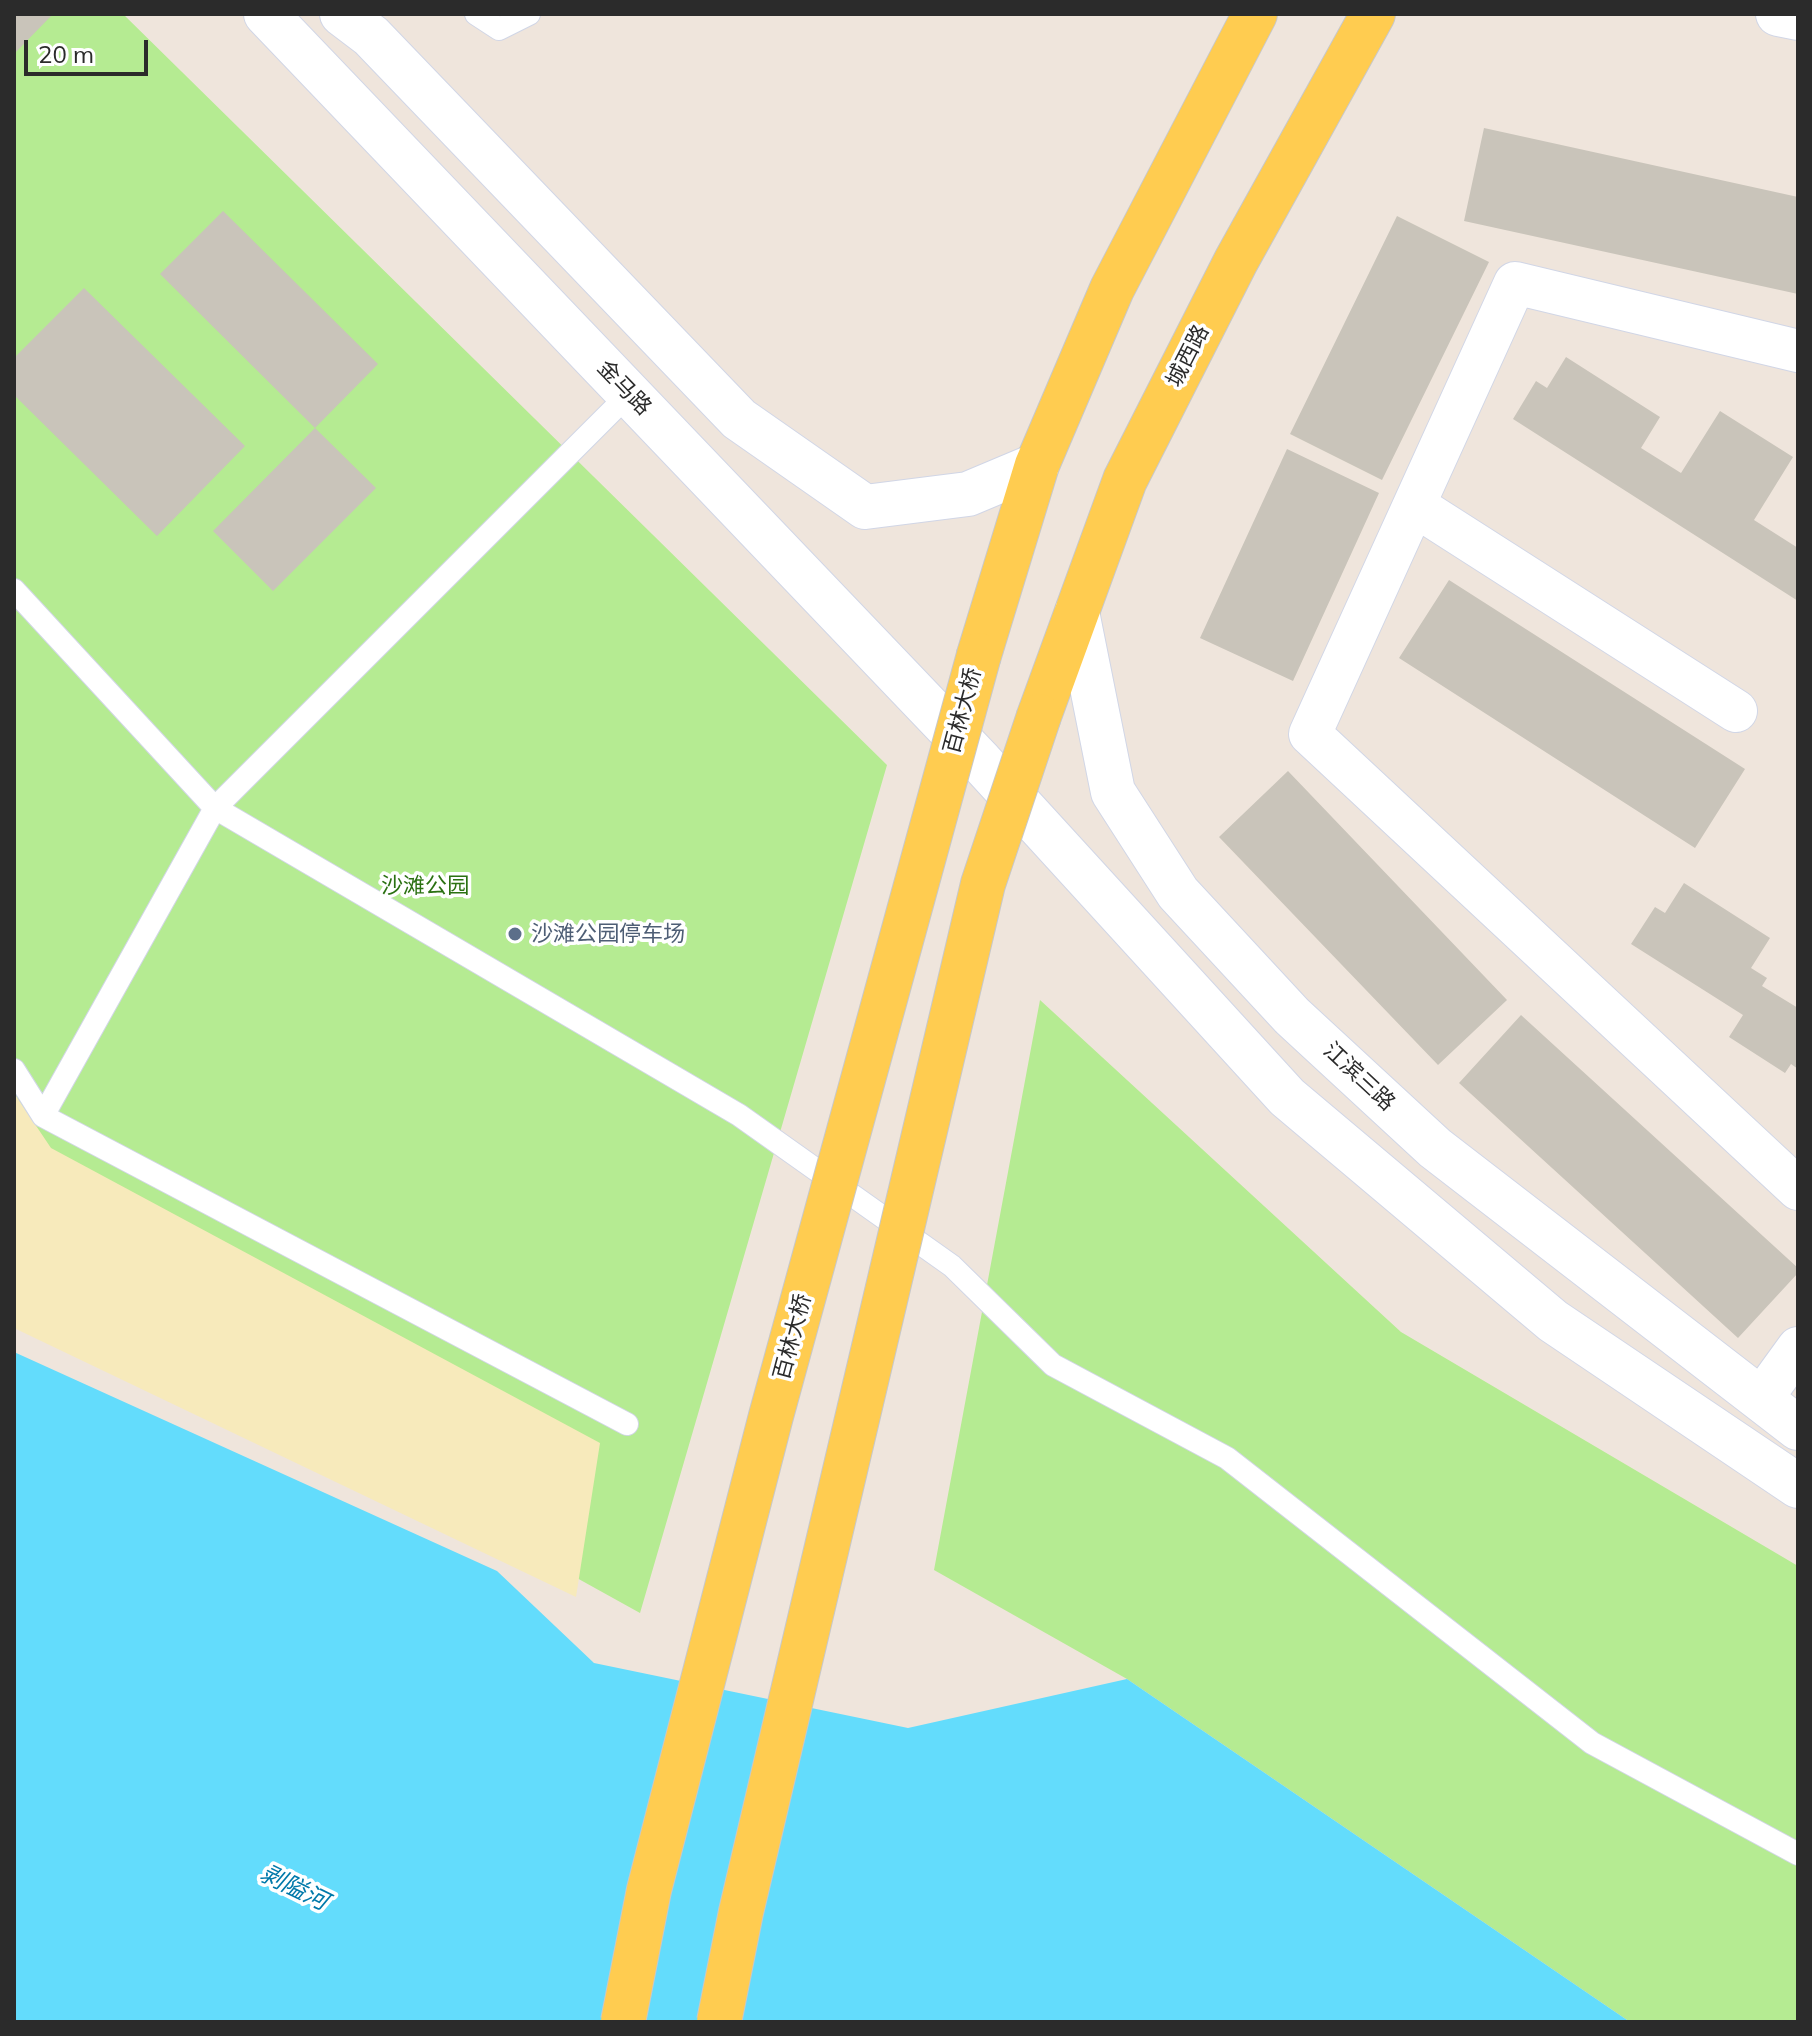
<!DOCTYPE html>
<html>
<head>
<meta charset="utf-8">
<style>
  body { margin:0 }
  #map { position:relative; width:1812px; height:2036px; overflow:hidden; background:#efe5dc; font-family:Mulish,sans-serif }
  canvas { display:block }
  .frame { position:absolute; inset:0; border:16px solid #2b2b2b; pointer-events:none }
  .scale { position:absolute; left:24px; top:40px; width:124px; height:36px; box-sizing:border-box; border:4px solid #2b2b2b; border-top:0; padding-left:10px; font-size:24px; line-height:28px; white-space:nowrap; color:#2b2b2b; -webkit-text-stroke:6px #fff; paint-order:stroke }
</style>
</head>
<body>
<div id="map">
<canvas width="1812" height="2036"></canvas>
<div class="frame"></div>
<div class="scale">20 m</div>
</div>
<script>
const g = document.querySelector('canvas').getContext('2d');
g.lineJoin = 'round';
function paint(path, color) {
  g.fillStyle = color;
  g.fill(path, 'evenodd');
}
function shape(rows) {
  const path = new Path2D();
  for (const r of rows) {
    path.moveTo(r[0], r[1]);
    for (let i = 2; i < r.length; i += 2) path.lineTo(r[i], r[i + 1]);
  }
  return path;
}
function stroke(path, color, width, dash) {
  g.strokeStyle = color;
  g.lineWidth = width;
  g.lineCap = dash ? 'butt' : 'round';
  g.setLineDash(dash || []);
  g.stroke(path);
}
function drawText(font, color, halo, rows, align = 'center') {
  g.font = font + ' Mulish,"Noto Sans SC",sans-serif';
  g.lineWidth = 7;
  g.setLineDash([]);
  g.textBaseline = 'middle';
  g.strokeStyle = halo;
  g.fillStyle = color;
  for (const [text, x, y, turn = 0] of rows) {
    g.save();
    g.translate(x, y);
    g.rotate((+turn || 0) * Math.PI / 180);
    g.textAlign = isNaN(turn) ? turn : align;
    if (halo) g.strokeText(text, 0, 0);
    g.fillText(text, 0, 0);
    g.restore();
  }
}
paint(shape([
  [14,14,123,14,887,765,640,1613,14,1266],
  [1040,1000,1401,1332,1798,1566,1798,2022,1630,2022,1127,1679,934,1570]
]), '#b5eb92');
paint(shape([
  [14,1093,51,1148,600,1443,576,1597,14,1328]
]), '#f7eabb');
paint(shape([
  [14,1352,497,1571,594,1663,908,1728,1127,1679,1630,2022,14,2022]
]), '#63dcfc');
paint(shape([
  [14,14,53,14,14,54],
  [1484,128,1798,197,1798,294,1464,221],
  [223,211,378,364,315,428,160,274],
  [1397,216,1489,262,1382,480,1290,434],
  [84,288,245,446,157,536,14,395,14,358],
  [1566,357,1660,417,1641,448,1681,473,1720,411,1793,457,1754,520,1798,548,1798,601,1513,419,1536,381,1547,388],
  [315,428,376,488,273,591,213,531],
  [1287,449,1379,493,1293,681,1200,638],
  [1449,580,1745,769,1695,848,1399,658],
  [1288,771,1507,1000,1438,1065,1219,837],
  [1684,883,1770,938,1751,968,1767,978,1762,986,1798,1008,1798,1069,1791,1064,1785,1073,1729,1037,1743,1015,1631,944,1655,907,1665,913],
  [1521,1015,1798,1268,1798,1273,1738,1338,1459,1083]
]), '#c9c4ba');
const lane = shape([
  [476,14,499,29,529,14],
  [14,590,215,808,739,1115,952,1266,1053,1365,1227,1458,1592,1743,1798,1854],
  [14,1070,43,1116,627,1424],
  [43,1116,215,808,629,394]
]);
const street = shape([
  [1798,351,1515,283,1310,734,1798,1189],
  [1414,505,1736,711],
  [1761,1399,1798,1348]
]);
const secondary = shape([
  [266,14,981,762,1287,1097,1553,1321,1798,1486],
  [342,14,371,36,739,419,865,507,968,494,1037,465],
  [1778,14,1798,18],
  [1077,612,1113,792,1178,893,1292,1016,1435,1148,1798,1428]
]);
const primary = shape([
  [979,655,1037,465,1112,289,1255,14],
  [1039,716,1125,480,1236,261,1373,14]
]);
stroke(lane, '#d1d6e6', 24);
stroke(street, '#d1d6e6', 44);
stroke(secondary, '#d1d6e6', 46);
stroke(primary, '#c8c8c8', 46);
stroke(lane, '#fff', 22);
stroke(street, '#fff', 42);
stroke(secondary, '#fff', 44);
stroke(primary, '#ffcc50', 44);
const primaryBridge = shape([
  [623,2022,649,1890,771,1416,979,655],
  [719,2022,741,1912,983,884,1039,716]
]);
stroke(primaryBridge, '#c8c8c8', 46, []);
stroke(primaryBridge, '#ffcc50', 44);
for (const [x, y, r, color] of [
  [515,934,8,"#5c6f8a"]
]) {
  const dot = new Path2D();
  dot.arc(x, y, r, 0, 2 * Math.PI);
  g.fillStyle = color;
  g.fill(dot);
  stroke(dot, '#fff', 3);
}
drawText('22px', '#2b2b2b', '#fff', [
  ["城西路",1188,356,-63],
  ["金马路",624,388,46],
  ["百林大桥",963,711,-75],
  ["江滨三路",1359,1077,43],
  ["百林大桥",793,1337,-75]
]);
drawText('22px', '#2b7112', '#fff', [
  ["沙滩公园",425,886]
]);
drawText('22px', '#4e5e75', '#fff', [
  ["沙滩公园停车场",531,934]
], 'left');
drawText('italic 24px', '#0079aa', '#fff', [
  ["剥隘河",294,1888,26]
]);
</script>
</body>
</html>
